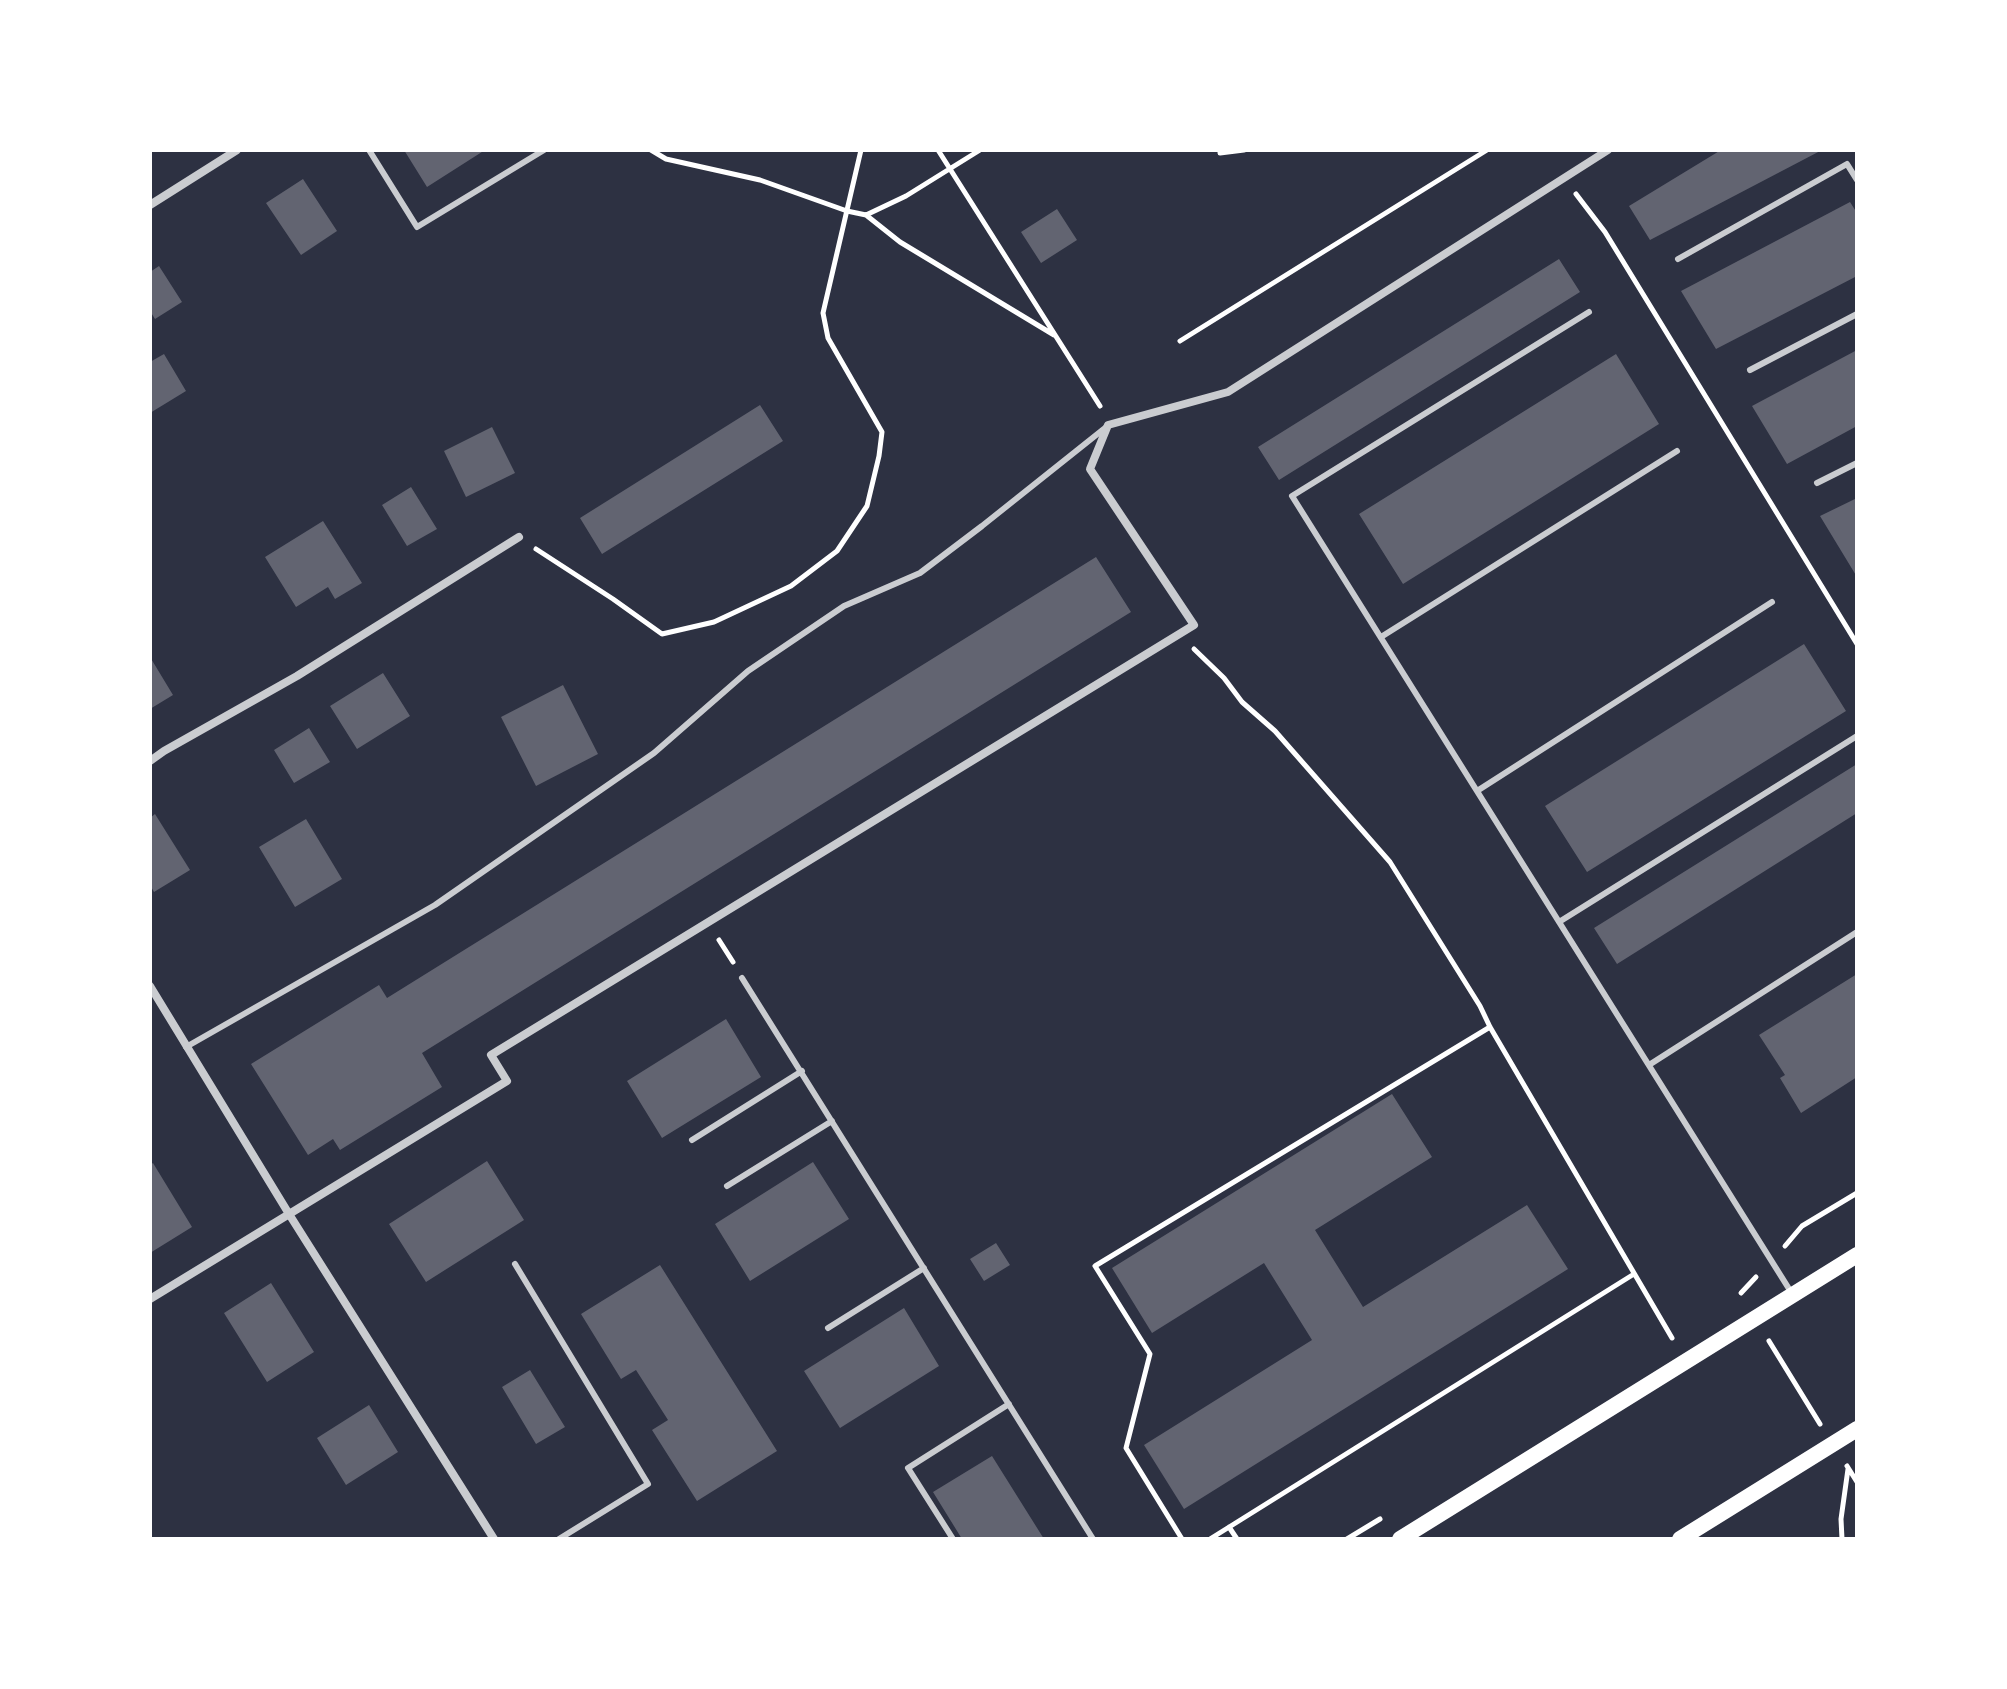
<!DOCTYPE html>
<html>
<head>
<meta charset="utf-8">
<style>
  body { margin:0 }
  #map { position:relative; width:2007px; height:1689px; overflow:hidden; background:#2d3142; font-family:Ubuntu,sans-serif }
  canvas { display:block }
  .frame { position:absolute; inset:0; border:152px solid #fff; pointer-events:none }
</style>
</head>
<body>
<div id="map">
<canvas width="2007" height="1689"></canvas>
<div class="frame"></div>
</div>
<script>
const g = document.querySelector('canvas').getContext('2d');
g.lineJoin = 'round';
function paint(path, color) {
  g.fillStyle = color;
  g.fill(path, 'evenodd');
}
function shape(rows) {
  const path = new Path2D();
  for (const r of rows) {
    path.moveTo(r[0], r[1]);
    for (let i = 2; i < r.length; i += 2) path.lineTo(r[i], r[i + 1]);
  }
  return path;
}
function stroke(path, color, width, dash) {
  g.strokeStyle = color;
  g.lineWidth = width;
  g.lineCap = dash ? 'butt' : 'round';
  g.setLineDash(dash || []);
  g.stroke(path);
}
paint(shape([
  [404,150,485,150,427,187],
  [1721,150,1822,150,1650,240,1629,206],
  [303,179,337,231,301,255,266,203],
  [1850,202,1857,213,1857,276,1716,349,1681,291],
  [1057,209,1077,240,1041,263,1021,232],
  [1559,259,1580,292,1279,480,1258,447],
  [159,266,182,302,155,319,150,311,150,272],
  [1857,350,1857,426,1787,464,1752,406],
  [164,354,186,391,150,413,150,362],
  [1616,354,1659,424,1403,584,1359,514],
  [760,405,783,441,602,554,580,518],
  [492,427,515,473,466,497,444,451],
  [411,487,437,529,407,546,382,505],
  [1857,498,1857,577,1820,516],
  [323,521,362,583,335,599,328,587,296,607,265,557],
  [1096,557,1131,612,422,1053,442,1087,340,1150,333,1139,308,1155,251,1064,379,985,387,998],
  [1804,644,1846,711,1587,872,1545,806],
  [150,657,173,695,150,709],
  [383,673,410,716,357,749,330,706],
  [563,685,598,754,536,786,501,717],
  [309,728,330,762,294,783,274,750],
  [1857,764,1857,813,1617,964,1594,928],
  [155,814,190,870,154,892,150,885,150,818],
  [306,819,342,879,295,907,259,847],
  [1857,974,1857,1077,1801,1113,1780,1078,1785,1075,1759,1035],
  [726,1019,761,1077,662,1138,627,1081],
  [1392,1094,1432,1157,1315,1230,1363,1307,1527,1205,1568,1269,1184,1509,1144,1445,1312,1340,1264,1263,1152,1333,1112,1268],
  [487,1161,524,1220,426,1282,389,1224],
  [813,1162,849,1219,750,1281,715,1224],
  [153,1163,192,1227,150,1253,150,1165],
  [996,1243,1010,1265,984,1281,970,1259],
  [660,1265,777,1451,697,1501,652,1430,668,1420,636,1370,621,1379,581,1314],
  [271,1283,314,1352,267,1382,224,1313],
  [904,1308,939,1366,840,1428,804,1371],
  [530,1370,565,1427,536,1444,502,1387],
  [369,1405,398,1452,346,1485,317,1438],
  [992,1456,1044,1539,962,1539,933,1492]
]), '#626471');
stroke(shape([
  [651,150,666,159,760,180,847,211,866,215,906,196,980,150],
  [938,150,1100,406],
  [1220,153,1244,150],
  [1576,194,1605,232,1857,644],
  [866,215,900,242,1054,335],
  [1180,341,1487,150],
  [536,549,613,599,662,634,714,622,791,586,837,551,867,506,879,456,882,432,828,338,823,313,861,150],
  [1194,649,1224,678,1242,702,1275,731,1390,862,1480,1006,1490,1027,1672,1338],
  [719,940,733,962],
  [1785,1246,1802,1226,1857,1193],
  [1741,1293,1756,1277],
  [1769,1341,1820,1424],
  [1847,1466,1857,1482],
  [1229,1527,1237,1539],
  [1182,1539,1126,1448,1150,1354,1095,1266,1490,1027],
  [1210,1539,1634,1274],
  [1347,1539,1380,1519],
  [1842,1539,1841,1519,1848,1469]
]), '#fff', 5);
stroke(shape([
  [369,150,417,227,544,150],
  [1678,259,1847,164,1857,180],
  [1589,312,1292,496,1791,1292],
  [1750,370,1857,314],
  [1817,483,1857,463],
  [1381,637,1677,451],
  [1477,791,1772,602],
  [1559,922,1857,736],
  [742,978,1093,1539],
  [186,1047,435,905,654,753,748,671,844,606,920,573,982,526,1105,428],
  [1649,1065,1857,932],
  [692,1140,802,1071],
  [727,1186,832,1121],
  [515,1264,648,1484,559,1539],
  [828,1328,924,1268],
  [953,1539,908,1468,1009,1404]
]), '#caccd0', 6);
stroke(shape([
  [150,205,237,150],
  [150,761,164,751,297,676,519,537],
  [150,986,289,1214,494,1539],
  [150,1299,507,1081,491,1055,1194,625,1090,469,1108,425,1228,392,1608,150]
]), '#caccd0', 8);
stroke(shape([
  [1400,1539,1857,1255],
  [1680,1539,1857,1429]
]), '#fff', 16);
</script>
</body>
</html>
